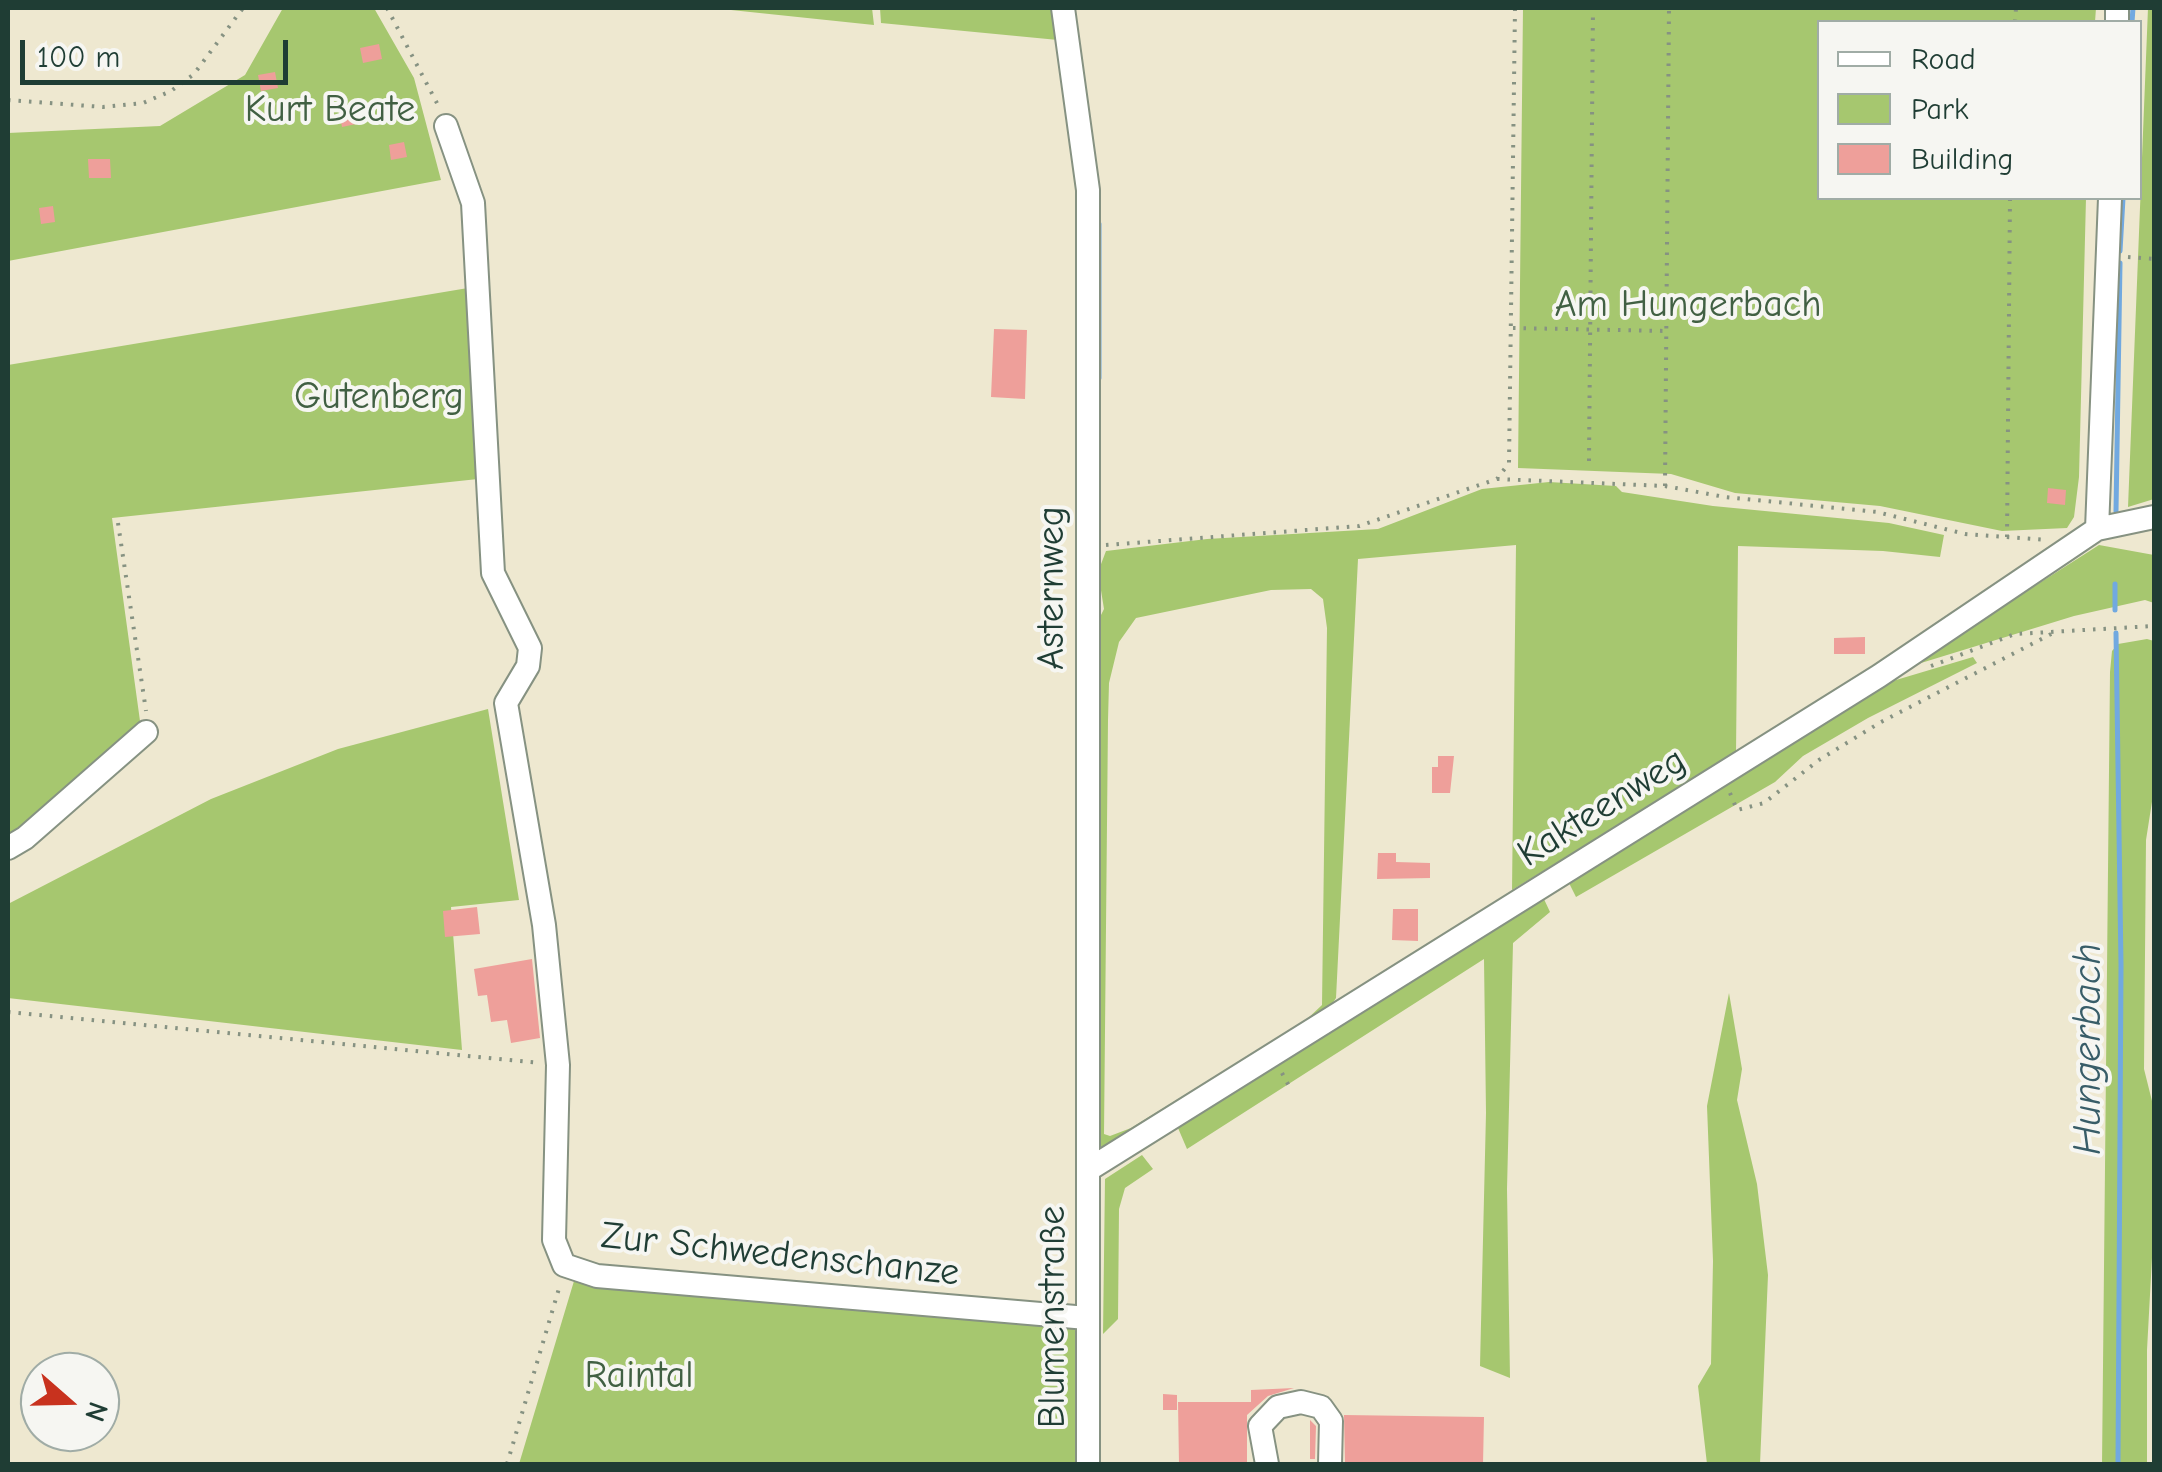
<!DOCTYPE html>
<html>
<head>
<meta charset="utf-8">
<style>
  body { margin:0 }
  #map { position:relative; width:2162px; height:1472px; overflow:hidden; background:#eee8d0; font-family:"Comic Neue",sans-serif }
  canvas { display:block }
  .frame { position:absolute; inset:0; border:10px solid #1f3d34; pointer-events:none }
  .legend { position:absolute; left:1817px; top:20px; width:325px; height:180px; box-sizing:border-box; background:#f6f6f2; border:2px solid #a0aca6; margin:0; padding:12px 18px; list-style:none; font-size:30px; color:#1f3d34 }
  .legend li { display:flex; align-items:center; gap:20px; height:50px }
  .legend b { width:50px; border:2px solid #a0aca6 }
  .north { position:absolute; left:20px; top:1352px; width:100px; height:100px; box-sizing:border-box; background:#f6f6f2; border:2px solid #a0aca6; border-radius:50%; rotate:110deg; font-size:28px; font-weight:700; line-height:40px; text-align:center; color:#1f3d34 }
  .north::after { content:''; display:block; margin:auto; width:35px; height:45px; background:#c8321e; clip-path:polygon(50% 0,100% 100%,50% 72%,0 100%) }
  .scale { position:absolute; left:20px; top:40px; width:268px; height:45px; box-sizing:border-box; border:5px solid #1f3d34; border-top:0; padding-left:12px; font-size:30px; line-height:35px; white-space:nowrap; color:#1f3d34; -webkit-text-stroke:8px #f6f6f2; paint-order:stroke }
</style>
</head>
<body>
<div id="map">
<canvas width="2162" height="1472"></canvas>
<div class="frame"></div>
<ul class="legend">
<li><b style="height:12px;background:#fff"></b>Road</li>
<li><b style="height:28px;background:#a6c76f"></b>Park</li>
<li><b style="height:28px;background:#ee9f9a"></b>Building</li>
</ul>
<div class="north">N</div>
<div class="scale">100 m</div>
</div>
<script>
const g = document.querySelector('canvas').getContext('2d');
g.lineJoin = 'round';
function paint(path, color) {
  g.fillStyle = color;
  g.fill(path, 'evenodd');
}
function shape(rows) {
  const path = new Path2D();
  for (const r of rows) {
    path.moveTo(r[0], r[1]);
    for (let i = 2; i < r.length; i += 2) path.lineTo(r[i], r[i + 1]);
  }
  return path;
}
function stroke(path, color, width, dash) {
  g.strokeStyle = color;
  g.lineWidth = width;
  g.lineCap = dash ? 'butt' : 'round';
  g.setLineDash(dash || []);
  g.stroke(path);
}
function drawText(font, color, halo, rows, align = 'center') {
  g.font = font + ' "Comic Neue",sans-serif';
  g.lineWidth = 8;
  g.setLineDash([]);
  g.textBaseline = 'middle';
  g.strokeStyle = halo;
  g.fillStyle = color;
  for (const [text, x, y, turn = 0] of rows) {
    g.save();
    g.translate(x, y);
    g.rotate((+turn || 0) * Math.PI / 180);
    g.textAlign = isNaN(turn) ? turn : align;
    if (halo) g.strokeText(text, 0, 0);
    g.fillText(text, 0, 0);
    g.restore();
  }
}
paint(shape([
  [283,8,374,8,414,78,441,180,8,261,8,133,160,126,245,75],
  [712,8,872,8,874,25],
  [880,8,1053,8,1058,40,881,23],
  [1523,8,2096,8,2095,22,1820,22,1820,198,2086,198,2079,477,2074,517,2067,528,2002,531,1880,506,1735,493,1671,474,1518,468],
  [2148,8,2154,8,2154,499,2128,507],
  [468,288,478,479,112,518,140,721,8,839,8,365],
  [1549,482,1616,486,1622,492,1713,506,1889,523,1944,535,1940,557,1883,551,1738,546,1736,754,1512,890,1516,545,1358,559,1336,998,1325,1015,1099,1152,1099,619,1104,609,1098,572,1106,551,1207,539,1378,529,1482,489],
  [1311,589,1323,599,1327,628,1322,1005,1305,1021,1131,1128,1110,1136,1104,1134,1108,720,1109,683,1119,642,1136,618,1271,590],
  [2099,545,2154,555,2154,603,2145,600,2074,616,1908,667],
  [2147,639,2154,641,2154,789,2146,840,2144,1069,2154,1109,2154,1221,2147,1350,2147,1464,2102,1464,2110,672,2112,651,2118,644],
  [1973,657,1977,663,1868,718,1803,756,1775,782,1576,897,1567,879,1886,683],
  [488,709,519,900,451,907,462,1050,8,998,8,904,211,799,338,749],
  [1543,897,1550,912,1513,943,1507,1189,1510,1378,1480,1366,1486,1113,1484,959,1187,1149,1178,1128],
  [1729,993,1742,1069,1737,1100,1757,1184,1768,1275,1760,1464,1707,1464,1698,1386,1711,1364,1713,1261,1707,1106],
  [1142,1155,1153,1169,1125,1188,1119,1209,1118,1319,1103,1334,1105,1179],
  [574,1281,1080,1326,1079,1464,519,1464]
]), '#a6c76f');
stroke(shape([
  [2132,22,2133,8],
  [1099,224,1099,378],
  [2120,251,2123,198],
  [2116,511,2120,263],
  [2115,584,2115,610],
  [2116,633,2121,965,2118,1464]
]), '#71a9e0', 5);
paint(shape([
  [379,44,382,59,363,63,360,48],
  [275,72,278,88,261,91,258,75],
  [358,107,361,123,342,127,339,111],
  [404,142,407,157,391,160,389,145],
  [88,159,110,159,111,178,89,178],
  [53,206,55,222,41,224,39,208],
  [994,329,1027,330,1025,399,991,397],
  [2048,488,2066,490,2065,505,2047,503],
  [1865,637,1865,654,1834,654,1834,638],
  [1438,756,1454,756,1450,793,1432,793,1432,767,1438,767],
  [1378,853,1396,853,1396,862,1430,863,1430,878,1377,879],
  [477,907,480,934,445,937,443,911],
  [1393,909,1418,909,1418,941,1392,940],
  [532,959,540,1038,511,1043,507,1020,491,1022,487,995,478,996,474,969],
  [1294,1388,1268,1396,1247,1415,1247,1464,1179,1464,1178,1402,1251,1402,1251,1390],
  [1163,1394,1177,1395,1177,1410,1163,1410],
  [1344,1415,1484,1417,1483,1464,1345,1464],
  [1310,1420,1316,1426,1315,1459,1310,1459]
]), '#ee9f9a');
const minor = shape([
  [1063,8,1088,190,1088,1464],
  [2117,22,2117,8],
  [446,126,473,203,493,573,530,648,528,666,506,703,544,925,558,1065,554,1240,564,1265,597,1276,1087,1318],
  [2097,529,2110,198],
  [8,848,25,838,146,732],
  [1088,1170,1879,676,2097,529,2154,517],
  [1267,1464,1260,1426,1278,1407,1301,1402,1321,1407,1331,1421,1330,1464]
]);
stroke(minor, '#869282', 26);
stroke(shape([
  [387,8,439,107],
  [2015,22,2016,8],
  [8,100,103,107,143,103,171,91,194,74,243,8],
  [2128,257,2154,259],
  [1513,328,1667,331],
  [1589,461,1593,8],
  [1497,479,1665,486,1725,497,1877,512,1965,534,2047,540],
  [1665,486,1669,8],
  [118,523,146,711],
  [2007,537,2010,198],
  [1106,545,1359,526,1497,479,1509,463,1515,8],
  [1931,666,2015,634,2154,626],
  [1730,793,1737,810,1764,803,1819,760,1881,722,2055,632],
  [8,1012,540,1063],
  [1282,1073,1289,1086],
  [507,1464,560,1285]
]), '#869282', 4, [2.5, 8]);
stroke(minor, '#fff', 22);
drawText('38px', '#416043', '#f6f6f2', [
  ["Kurt Beate",330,110],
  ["Am Hungerbach",1688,305],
  ["Gutenberg",379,397],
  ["Raintal",639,1376]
]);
drawText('38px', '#1f3d34', '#f6f6f2', [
  ["Asternweg",1052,588,-90],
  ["Kakteenweg",1602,808,-32],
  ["Zur Schwedenschanze",780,1255,6],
  ["Blumenstraße",1053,1317,-90]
]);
drawText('italic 40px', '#385d68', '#f6f6f2', [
  ["Hungerbach",2089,1049,-90]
]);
</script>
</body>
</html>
